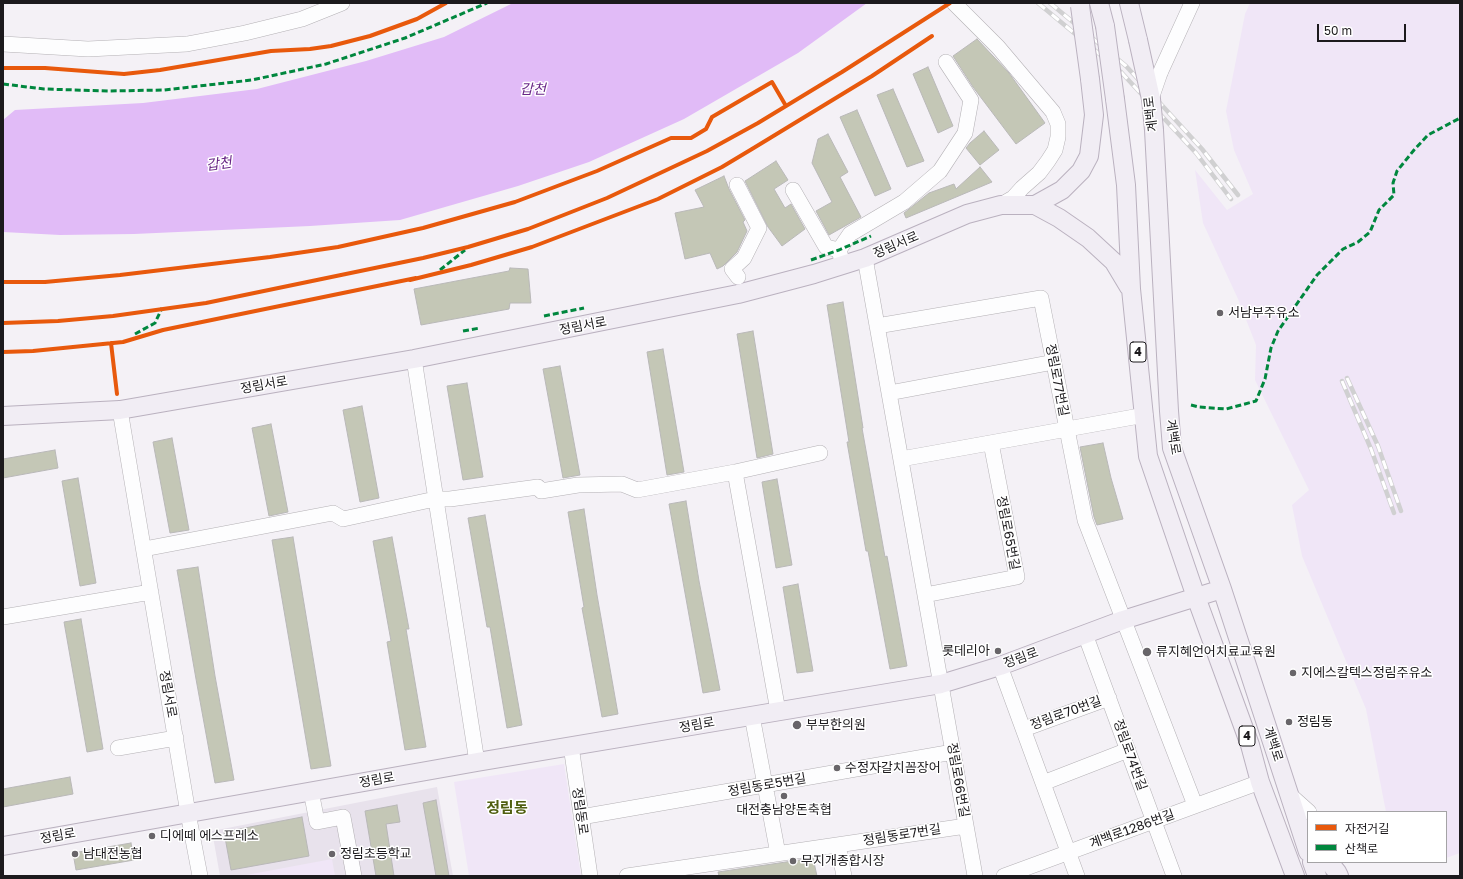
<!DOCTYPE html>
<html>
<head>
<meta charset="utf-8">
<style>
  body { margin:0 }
  #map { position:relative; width:1463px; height:879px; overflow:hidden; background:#f4f1f6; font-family:"Golos Text","Noto Sans KR",sans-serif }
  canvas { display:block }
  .frame { position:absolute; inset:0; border:4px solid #1c1a1d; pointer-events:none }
  .legend { position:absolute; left:1307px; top:811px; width:140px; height:52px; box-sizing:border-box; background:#fff; border:1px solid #a4a3a5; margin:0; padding:5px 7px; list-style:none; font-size:12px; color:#1c1a1d }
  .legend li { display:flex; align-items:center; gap:8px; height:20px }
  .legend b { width:20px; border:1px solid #a4a3a5 }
  .scale { position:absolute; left:1317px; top:24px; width:89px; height:18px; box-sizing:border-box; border:2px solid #1c1a1d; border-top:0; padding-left:5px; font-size:12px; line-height:14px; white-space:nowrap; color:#1c1a1d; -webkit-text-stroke:3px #fff; paint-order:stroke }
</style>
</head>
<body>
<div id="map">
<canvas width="1463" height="879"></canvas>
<div class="frame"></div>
<ul class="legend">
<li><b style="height:5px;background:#e8590c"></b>자전거길</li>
<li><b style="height:5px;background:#00873e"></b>산책로</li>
</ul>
<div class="scale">50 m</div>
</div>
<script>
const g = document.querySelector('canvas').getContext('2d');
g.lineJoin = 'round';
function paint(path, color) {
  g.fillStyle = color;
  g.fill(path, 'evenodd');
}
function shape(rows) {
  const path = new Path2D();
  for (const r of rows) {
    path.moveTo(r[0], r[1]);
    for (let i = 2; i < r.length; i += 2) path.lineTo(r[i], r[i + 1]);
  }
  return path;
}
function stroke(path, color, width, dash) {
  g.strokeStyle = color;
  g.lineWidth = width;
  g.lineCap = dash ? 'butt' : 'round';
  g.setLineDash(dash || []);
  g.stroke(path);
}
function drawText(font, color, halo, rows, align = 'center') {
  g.font = font + ' "Golos Text","Noto Sans KR",sans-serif';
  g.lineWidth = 3;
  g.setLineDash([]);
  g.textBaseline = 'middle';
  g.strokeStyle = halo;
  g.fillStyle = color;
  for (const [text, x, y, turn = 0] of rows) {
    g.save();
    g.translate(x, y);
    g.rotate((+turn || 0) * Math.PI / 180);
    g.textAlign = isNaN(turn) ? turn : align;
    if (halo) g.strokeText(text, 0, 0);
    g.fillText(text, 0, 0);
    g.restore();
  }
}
paint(shape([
  [437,787,453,876,220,876,212,831]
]), '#e8e2ec');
paint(shape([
  [1250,3,1460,3,1460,853,1446,858,1446,812,1386,812,1366,709,1302,556,1292,505,1309,490,1255,380,1256,345,1238,299,1203,223,1195,170,1227,210,1253,194,1234,150,1226,111,1245,14],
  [564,764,581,876,469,876,454,782],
  [332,859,335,876,241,876]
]), '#f0e6f7');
paint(shape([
  [513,3,867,3,798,53,684,119,589,162,518,186,400,220,310,226,134,234,60,235,3,232,3,120,15,110,143,103,257,89,366,61,444,37]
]), '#e1bbf7');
const building = shape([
  [977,39,1009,73,1045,123,1016,144,973,87,953,56,977,39],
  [928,67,953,126,938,133,913,74,928,67],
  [893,89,924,161,907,167,877,95,893,89],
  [857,110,891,189,875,196,840,117,857,110],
  [984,131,999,150,980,165,966,148,970,143,984,131],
  [828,134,848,172,840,177,861,217,829,235,816,211,832,202,812,163,818,139,828,134],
  [776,161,788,180,774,189,785,208,791,204,805,229,782,246,768,227,745,181,776,161],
  [980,167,992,182,906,218,904,213,929,193,954,184,956,189,980,167],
  [724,176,729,189,745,220,743,222,747,231,737,252,723,266,717,269,710,253,685,259,675,213,704,207,695,190,724,176],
  [510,268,528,269,531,303,510,303,509,309,421,325,414,289,509,271,510,268],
  [843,302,863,428,862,428,885,557,887,556,907,666,890,669,868,551,866,551,847,442,849,442,827,305,843,302],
  [753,331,773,454,757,458,737,334,753,331],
  [663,349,684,472,667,475,647,352,663,349],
  [560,366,580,475,563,478,543,369,560,366],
  [467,383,483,477,463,480,447,386,467,383],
  [362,406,379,498,360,502,343,410,362,406],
  [271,424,288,512,269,516,252,428,271,424],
  [172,438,189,530,170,533,153,442,172,438],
  [1103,443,1111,478,1123,519,1097,525,1094,517,1080,447,1103,443],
  [55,450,58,468,3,478,3,459,55,450],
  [78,478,96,583,80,586,62,481,78,478],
  [777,479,792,565,776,568,762,482,777,479],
  [686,501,699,581,720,690,703,693,669,504,686,501],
  [584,509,597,595,618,714,602,717,582,608,584,607,568,512,584,509],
  [485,515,522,725,507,728,490,627,487,627,468,518,485,515],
  [293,537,331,766,311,769,272,540,293,537],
  [392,537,409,629,406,629,426,747,405,750,387,642,391,641,373,541,392,537],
  [198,567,215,676,234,780,215,783,196,679,177,570,198,567],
  [798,584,813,671,797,673,783,587,798,584],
  [81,619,103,749,87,752,64,622,81,619],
  [70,777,73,794,3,807,3,789,70,777],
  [436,800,449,876,436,876,423,803,436,800],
  [397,805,400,822,386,824,394,876,376,876,365,811,397,805],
  [302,817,309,856,231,870,224,832,302,817],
  [131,843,134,860,76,870,73,853,131,843],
  [813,858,817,876,719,876,718,872,813,858]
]);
paint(building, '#c4c7b6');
stroke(building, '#b9b8b8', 1);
const minor = shape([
  [954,3,998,47,1053,112,1058,124,1058,137,1055,150,1048,161,1039,173,1022,188,1013,198,1001,205],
  [3,44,88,49,187,44,245,33,302,19,342,3],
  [1160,73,1192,3],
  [737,185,759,228,744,258,732,269,738,277],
  [793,190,826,247,839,250],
  [865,258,975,876],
  [843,265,839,250,850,234,904,202,940,171,965,133,971,100,946,62],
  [877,326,1041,298,1085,520,1195,805],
  [414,359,477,762],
  [889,393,1054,362],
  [120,410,188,813,200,876],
  [901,459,1145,415],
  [735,472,820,453],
  [144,549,333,513,343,519,435,499,450,499,538,487,541,491,578,485,622,484,637,490,735,472,778,711],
  [925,595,1017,577,991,443],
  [3,617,151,592],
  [1085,634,1174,876],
  [1000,666,1077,876],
  [752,716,778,854],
  [1024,729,1109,698],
  [571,746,590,876],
  [118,748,176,738],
  [1043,783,1128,750],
  [311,791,317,822,343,817,354,876],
  [1290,795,1309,812],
  [581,817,953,752],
  [838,845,844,876],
  [627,876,966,826],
  [1004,876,1260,782]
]);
const major = shape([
  [1099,3,1105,26],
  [1129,3,1138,40],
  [1115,99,1126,185,1131,289,1148,456,1196,597,1250,745,1260,782,1295,876],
  [1154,130,1169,411,1172,448,1222,589,1308,852],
  [1035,205,1059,218,1088,238,1114,262,1129,287],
  [3,416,120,410,414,359,738,294,814,274,865,258,967,214,1001,205,1035,205,1062,190,1081,171,1089,156,1094,115,1090,79],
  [3,846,477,762,941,684,1000,666,1123,620,1222,589],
  [1312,862,1317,876],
  [1329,862,1337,872,1339,876]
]);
stroke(minor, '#b4b1b5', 16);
stroke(major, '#bab1bf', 20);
stroke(minor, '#fdfdfe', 15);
stroke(major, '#f1edf4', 18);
const rail = shape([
  [1038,3,1121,72,1196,153,1231,199],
  [1050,3,1126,66,1202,149,1238,195],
  [1347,378,1378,446,1401,511],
  [1342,381,1371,449,1394,513]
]);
stroke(rail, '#d0d0d1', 4.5);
stroke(rail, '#fff', 3, [9]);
const minorBridge = shape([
  [1151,99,1160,73]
]);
const majorBridge = shape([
  [1080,6,1090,79],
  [1105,26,1115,99],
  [1138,40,1151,99,1154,130]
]);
stroke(minorBridge, '#b4b1b5', 16, []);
stroke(majorBridge, '#bab1bf', 20, []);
stroke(minorBridge, '#fdfdfe', 15);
stroke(majorBridge, '#f1edf4', 18);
stroke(shape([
  [3,84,44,89,108,91,164,90,252,80,326,64,405,38,487,3],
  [811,260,839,250,871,236],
  [440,270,465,250],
  [544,316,584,308],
  [463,331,480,328],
  [135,334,155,323,162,308],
  [1191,405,1199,407,1226,409,1256,401,1265,379,1271,348,1278,331,1317,275,1343,249,1358,242,1370,232,1379,210,1394,195,1393,183,1397,171,1414,150,1428,135,1460,118]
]), '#00873e', 3, [6, 3]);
stroke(shape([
  [3,68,45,68,124,74,160,70,271,51,310,49,331,46,370,36,417,19,446,3],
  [410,280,471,265,532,247,658,199,722,167,752,149,872,76,932,36],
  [3,282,45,282,120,275,270,257,338,247,423,228,515,202,597,171,671,138,691,138,706,129,712,117,772,82,786,106],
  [3,323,58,321,113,316,206,303,423,258,468,247,528,229,607,198,707,151,758,123,842,72,950,3],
  [111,343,117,394],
  [3,352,33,351,123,342,163,330,416,278]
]), '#e8590c', 4);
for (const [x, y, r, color] of [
  [1220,313,4,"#686569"],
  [998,651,4,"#686569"],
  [1147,652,5,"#686569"],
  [1293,673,4,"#686569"],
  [1289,722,4,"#686569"],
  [797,725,5,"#686569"],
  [837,768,4,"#686569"],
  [784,796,4,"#686569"],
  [152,836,4,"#686569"],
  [75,854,4,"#686569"],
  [332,854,4,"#686569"],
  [793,861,4,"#686569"]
]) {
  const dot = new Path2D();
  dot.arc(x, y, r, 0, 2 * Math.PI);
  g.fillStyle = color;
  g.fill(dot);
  stroke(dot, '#fff', 1.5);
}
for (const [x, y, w] of [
  [1138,352,16],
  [1247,736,16]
]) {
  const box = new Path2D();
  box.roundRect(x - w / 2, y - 10, w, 20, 3);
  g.fillStyle = '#fff';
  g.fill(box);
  stroke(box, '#1c1a1d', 1);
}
drawText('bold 12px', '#1c1a1d', null, [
  ["4",1138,352],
  ["4",1247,736]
]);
drawText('13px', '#1c1a1d', '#fff', [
  ["계백로",1151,114,-97],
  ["정림서로",896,245,-23],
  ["정림서로",583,326,-11],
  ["정림로77번길",1057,380,79],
  ["정림서로",264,385,-10],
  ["계백로",1173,437,81],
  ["정림로65번길",1008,533,79],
  ["정림로",1021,658,-20],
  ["정림서로",168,694,80],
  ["정림로70번길",1066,713,-20],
  ["정림로",697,725,-10],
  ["계백로",1273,744,72],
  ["정림로74번길",1130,755,70],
  ["정림로",377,780,-10],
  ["정림로66번길",958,780,80],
  ["정림동로5번길",767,785,-10],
  ["정림동로",580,811,82],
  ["계백로1286번길",1132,829,-20],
  ["정림동로7번길",902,835,-9],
  ["정림로",58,836,-10]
]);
drawText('13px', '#1c1a1d', '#fff', [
  ["서남부주유소",1228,313],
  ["롯데리아",990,651,"right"],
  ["류지혜언어치료교육원",1156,652],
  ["지에스칼텍스정림주유소",1301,673],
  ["정림동",1297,722],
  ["부부한의원",806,725],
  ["수정자갈치꼼장어",845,768],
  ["대전충남양돈축협",784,810,"center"],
  ["디에떼 에스프레소",160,836],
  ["남대전농협",83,854],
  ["정림초등학교",340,854],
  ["무지개종합시장",801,861]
], 'left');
drawText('italic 14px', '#682686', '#fff', [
  ["갑천",533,90],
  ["갑천",219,164,-8]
]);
drawText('bold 15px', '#505f11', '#fff', [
  ["정림동",507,808]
]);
</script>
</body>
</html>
